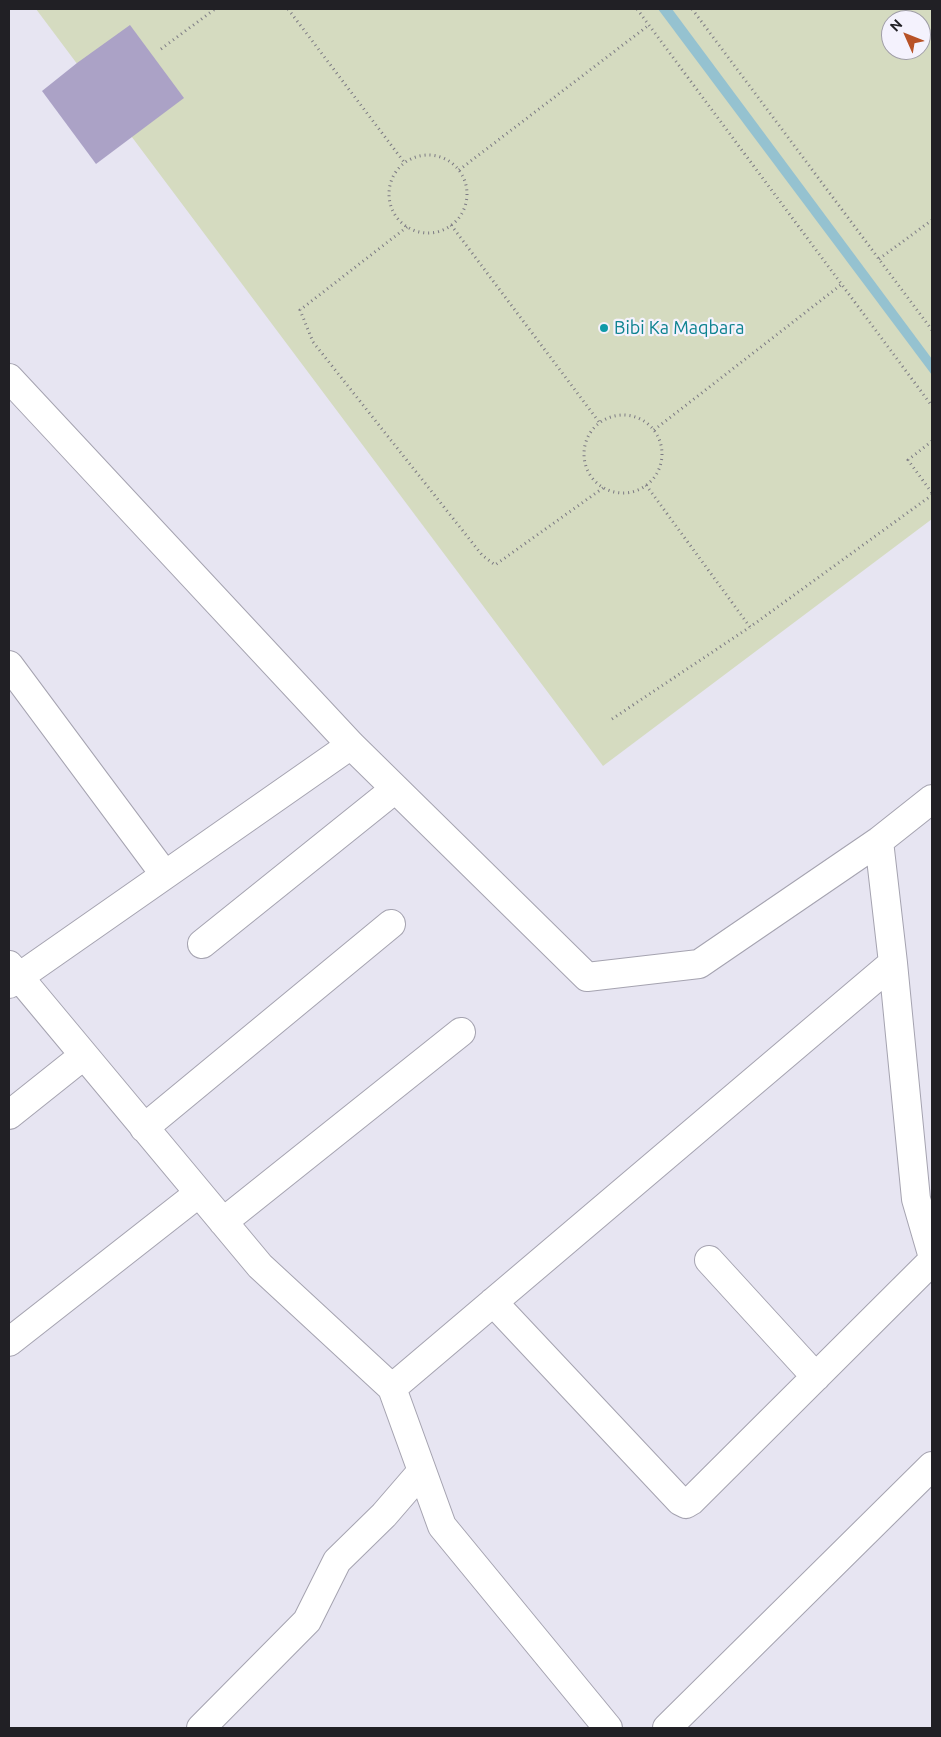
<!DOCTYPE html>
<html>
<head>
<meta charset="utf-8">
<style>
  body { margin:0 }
  #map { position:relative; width:941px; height:1737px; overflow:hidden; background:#e7e5f2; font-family:Ubuntu,sans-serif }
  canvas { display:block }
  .frame { position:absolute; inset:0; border:10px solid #212025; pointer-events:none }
  .north { position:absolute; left:881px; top:10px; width:50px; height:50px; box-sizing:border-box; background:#f4f2fd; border:1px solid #a09ea7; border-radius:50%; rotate:314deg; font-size:14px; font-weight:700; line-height:20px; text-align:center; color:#212025 }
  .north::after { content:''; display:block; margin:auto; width:18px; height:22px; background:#b85226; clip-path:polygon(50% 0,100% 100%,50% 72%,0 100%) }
</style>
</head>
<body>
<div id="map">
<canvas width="941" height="1737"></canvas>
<div class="frame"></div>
<div class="north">N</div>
</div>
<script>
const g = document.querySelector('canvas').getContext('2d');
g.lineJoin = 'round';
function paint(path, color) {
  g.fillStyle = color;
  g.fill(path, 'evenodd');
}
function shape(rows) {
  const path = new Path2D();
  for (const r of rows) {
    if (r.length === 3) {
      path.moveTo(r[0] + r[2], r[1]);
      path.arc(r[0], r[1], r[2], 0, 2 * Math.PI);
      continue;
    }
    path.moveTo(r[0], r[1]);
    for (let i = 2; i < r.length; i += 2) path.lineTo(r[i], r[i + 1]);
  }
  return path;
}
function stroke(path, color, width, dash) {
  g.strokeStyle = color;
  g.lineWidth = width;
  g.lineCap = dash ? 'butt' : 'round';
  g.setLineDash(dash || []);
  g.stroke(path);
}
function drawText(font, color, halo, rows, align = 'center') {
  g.font = font + ' Ubuntu,sans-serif';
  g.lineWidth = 4.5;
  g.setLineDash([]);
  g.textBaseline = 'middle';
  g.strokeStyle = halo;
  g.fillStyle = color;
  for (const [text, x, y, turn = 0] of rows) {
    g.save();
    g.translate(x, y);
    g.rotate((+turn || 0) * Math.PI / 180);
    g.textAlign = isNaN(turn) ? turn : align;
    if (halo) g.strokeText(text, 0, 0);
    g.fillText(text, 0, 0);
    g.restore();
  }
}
paint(shape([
  [36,9,932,9,932,519,603,766],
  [891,20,921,20,921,50,891,50]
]), '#d5dbc0');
paint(shape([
  [658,9,672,9,932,359,932,375]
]), '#95c2d0');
paint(shape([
  [130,25,184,98,96,164,42,91,77,63]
]), '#aba2c6');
const street = shape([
  [9,378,351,745,587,977,699,964,879,841,932,799],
  [9,665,165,875],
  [879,841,893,963,916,1199,932,1254],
  [202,944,395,789],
  [9,965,260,1266,392,1388,442,1526,608,1728],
  [9,984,351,745],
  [9,1115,83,1056],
  [144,1128,391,924],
  [223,1222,461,1032],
  [709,1260,816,1377],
  [493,1302,680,1501,686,1504,691,1501,932,1261],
  [9,1342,199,1193],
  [392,1388,893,963],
  [201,1728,307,1621,337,1561,384,1515,422,1471],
  [667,1728,932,1466]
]);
stroke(street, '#a5a3b0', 30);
stroke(shape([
  [288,9,404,162],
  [637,9,932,406],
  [692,9,932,330],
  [161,49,215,9],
  [428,194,39],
  [459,170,649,25],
  [451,225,599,422],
  [407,227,300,310,313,342,482,555,495,565,603,488],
  [879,259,932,220],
  [623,454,39],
  [654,430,842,284],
  [932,441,908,460,932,493],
  [646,485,750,627,932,495],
  [612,719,750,627]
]), '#7c7a83', 3, [1, 4]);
stroke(street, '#fff', 28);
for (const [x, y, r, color] of [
  [604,328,5,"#0f9aa8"]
]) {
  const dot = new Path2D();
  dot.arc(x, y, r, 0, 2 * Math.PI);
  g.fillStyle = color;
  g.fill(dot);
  stroke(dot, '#f4f2fd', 2);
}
drawText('18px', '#0d838f', '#f4f2fd', [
  ["Bibi Ka Maqbara",614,328]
], 'left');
</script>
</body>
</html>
